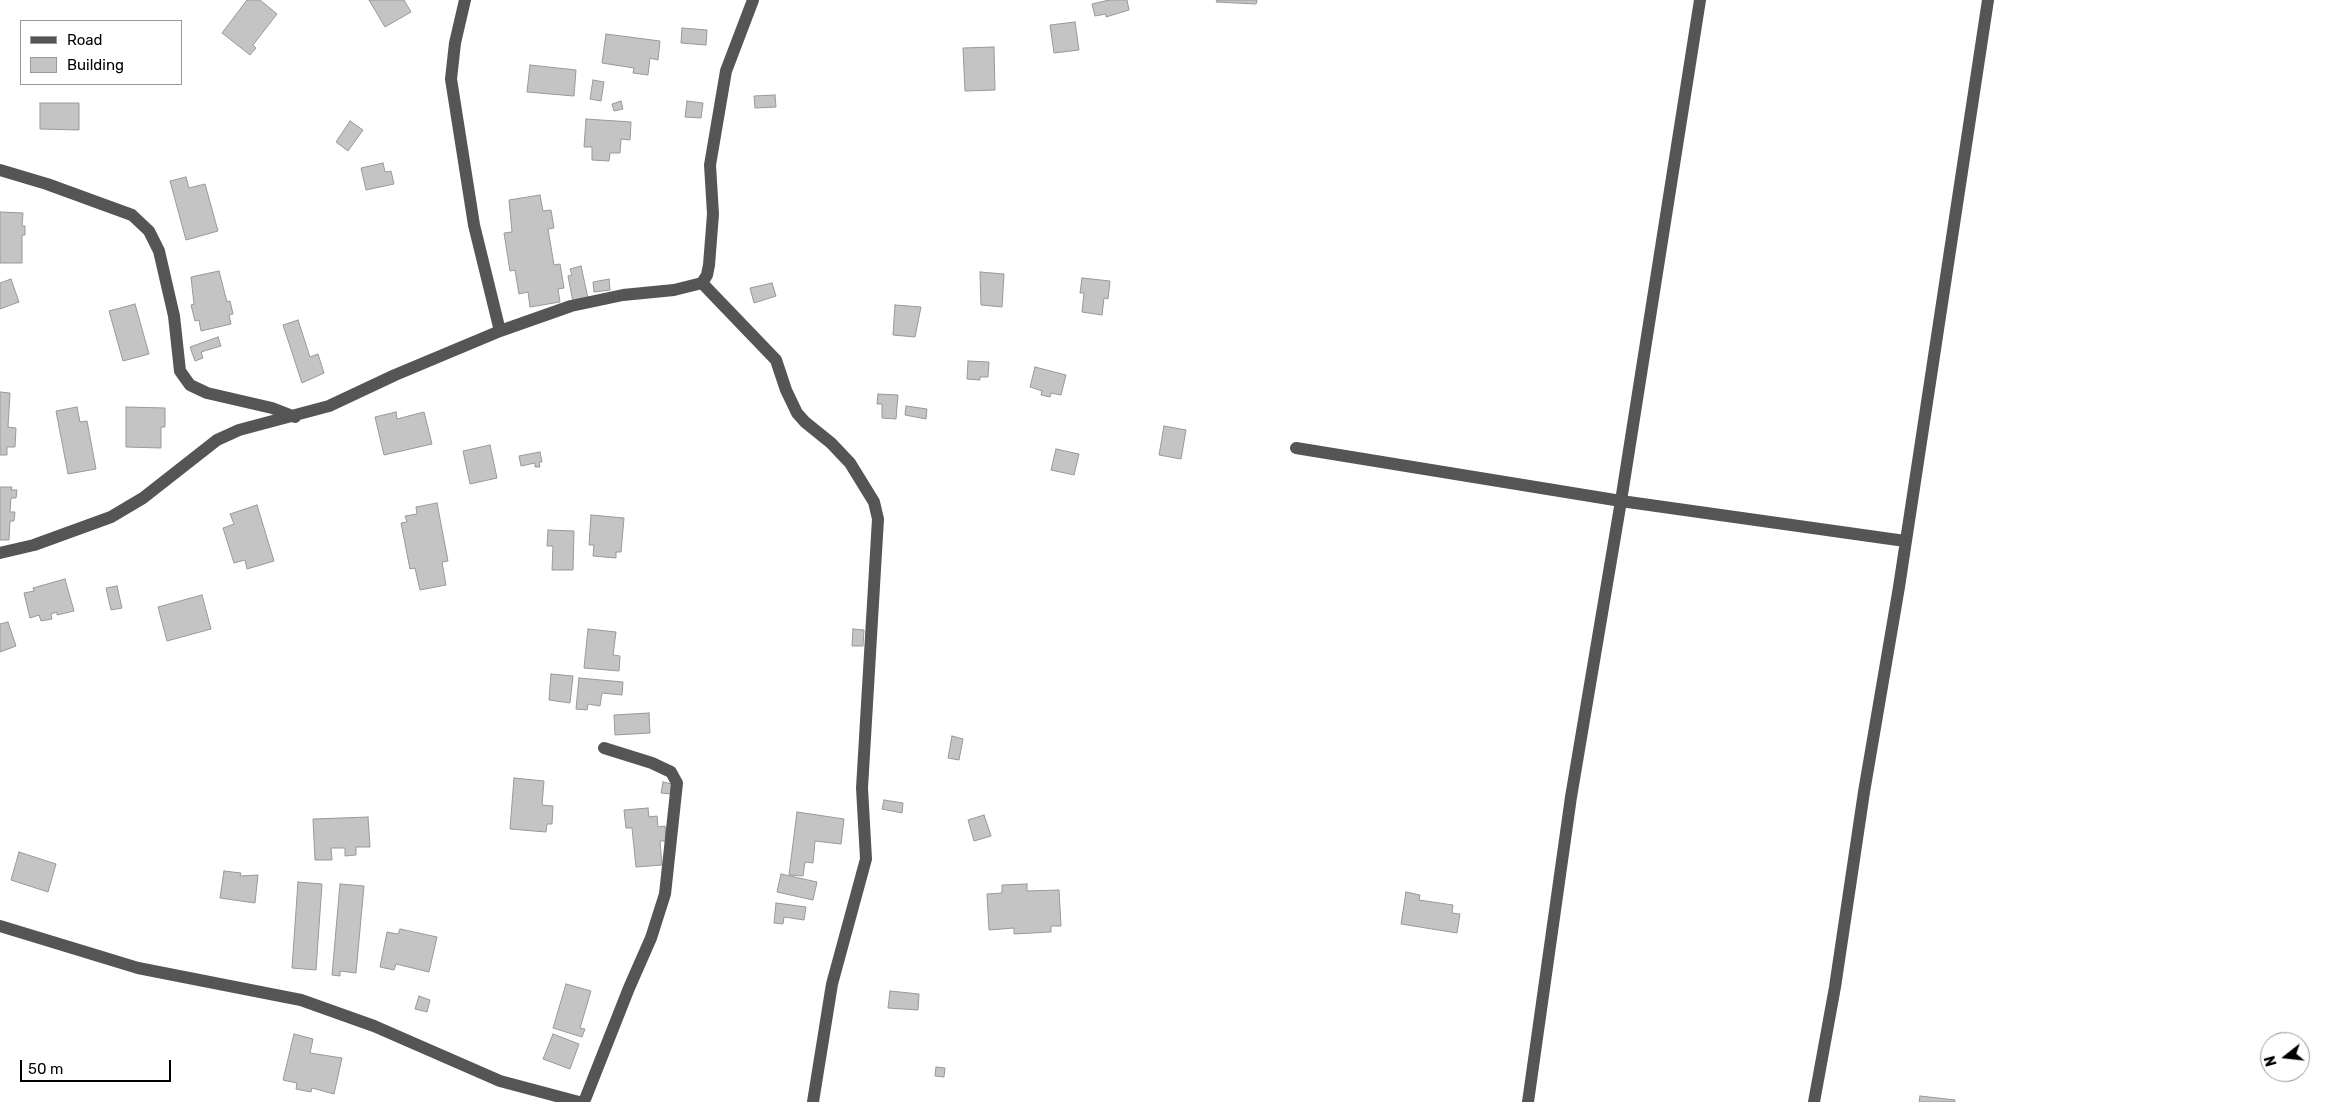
<!DOCTYPE html>
<html>
<head>
<meta charset="utf-8">
<style>
  body { margin:0 }
  #map { position:relative; width:2330px; height:1102px; overflow:hidden; background:#fff; font-family:Rubik,sans-serif }
  canvas { display:block }
  .legend { position:absolute; left:20px; top:20px; width:162px; height:65px; box-sizing:border-box; background:#fff; border:1px solid #999; margin:0; padding:6px 9px; list-style:none; font-size:15px; color:#000 }
  .legend li { display:flex; align-items:center; gap:10px; height:25px }
  .legend b { width:25px; border:1px solid #999 }
  .north { position:absolute; left:2260px; top:1032px; width:50px; height:50px; box-sizing:border-box; background:#fff; border:1px solid #999; border-radius:50%; rotate:254deg; font-size:14px; font-weight:700; line-height:20px; text-align:center; color:#000 }
  .north::after { content:''; display:block; margin:auto; width:18px; height:22px; background:#000; clip-path:polygon(50% 0,100% 100%,50% 72%,0 100%) }
  .scale { position:absolute; left:20px; top:1060px; width:151px; height:22px; box-sizing:border-box; border:2px solid #000; border-top:0; padding-left:6px; font-size:15px; line-height:18px; white-space:nowrap; color:#000; -webkit-text-stroke:4px #fff; paint-order:stroke }
</style>
</head>
<body>
<div id="map">
<canvas width="2330" height="1102"></canvas>
<ul class="legend">
<li><b style="height:6px;background:#555"></b>Road</li>
<li><b style="height:14px;background:#c4c4c4"></b>Building</li>
</ul>
<div class="north">N</div>
<div class="scale">50 m</div>
</div>
<script>
const g = document.querySelector('canvas').getContext('2d');
g.lineJoin = 'round';
function paint(path, color) {
  g.fillStyle = color;
  g.fill(path, 'evenodd');
}
function shape(rows) {
  const path = new Path2D();
  for (const r of rows) {
    path.moveTo(r[0], r[1]);
    for (let i = 2; i < r.length; i += 2) path.lineTo(r[i], r[i + 1]);
  }
  return path;
}
function stroke(path, color, width, dash) {
  g.strokeStyle = color;
  g.lineWidth = width;
  g.lineCap = dash ? 'butt' : 'round';
  g.setLineDash(dash || []);
  g.stroke(path);
}
const building = shape([
  [247,0,260,0,277,14,253,45,256,48,250,55,222,33,247,0],
  [369,0,404,0,411,12,385,27,369,0],
  [1109,0,1127,0,1129,10,1106,17,1106,14,1095,16,1092,4,1109,0],
  [1217,0,1257,0,1256,4,1216,2,1217,0],
  [1075,22,1079,50,1054,53,1050,25,1075,22],
  [682,28,707,30,706,45,681,43,682,28],
  [606,34,660,41,658,60,650,58,648,75,633,73,634,68,602,63,606,34],
  [994,47,995,90,965,91,963,48,994,47],
  [530,65,576,70,574,96,527,92,530,65],
  [593,80,604,82,601,101,590,99,593,80],
  [775,95,776,107,755,108,754,96,775,95],
  [621,101,623,109,614,111,612,104,621,101],
  [687,101,703,103,701,118,685,117,687,101],
  [40,103,79,103,79,130,40,129,40,103],
  [586,119,631,122,630,140,621,139,620,153,610,153,609,161,592,160,592,147,584,147,586,119],
  [350,121,363,130,348,151,336,142,350,121],
  [383,163,385,172,391,171,394,184,366,190,361,168,383,163],
  [186,177,189,188,205,184,218,231,186,240,170,181,186,177],
  [540,195,543,211,551,210,554,228,548,229,554,265,560,264,564,288,558,289,560,302,530,307,528,292,519,294,515,270,510,271,504,233,512,232,509,200,540,195],
  [0,212,23,213,22,226,25,226,25,235,22,235,22,263,0,263,0,212],
  [581,266,588,298,573,302,568,276,572,275,570,269,581,266],
  [219,271,227,302,230,301,233,314,229,315,231,324,201,331,199,320,195,321,191,305,194,304,191,277,219,271],
  [980,272,1004,274,1002,307,981,305,980,272],
  [1082,278,1110,281,1108,299,1104,298,1102,315,1082,312,1084,293,1080,293,1082,278],
  [11,279,19,302,0,309,0,283,11,279],
  [609,279,610,290,594,292,593,282,609,279],
  [772,283,776,296,754,303,750,288,772,283],
  [135,304,149,354,123,361,109,311,135,304],
  [895,305,921,307,915,337,893,335,895,305],
  [298,320,310,357,318,354,324,373,302,383,283,325,298,320],
  [218,337,221,346,201,352,203,358,195,361,190,347,218,337],
  [968,361,989,362,988,377,980,377,980,380,967,379,968,361],
  [1035,367,1066,375,1061,395,1051,393,1050,397,1041,395,1042,391,1030,387,1035,367],
  [0,392,10,393,8,427,16,428,15,447,7,447,7,455,0,455,0,392],
  [878,394,898,395,896,419,882,418,882,404,877,404,878,394],
  [906,406,927,409,926,419,905,415,906,406],
  [77,407,80,422,87,421,96,469,68,474,56,411,77,407],
  [126,407,165,408,165,427,161,427,161,448,126,447,126,407],
  [396,412,397,419,424,412,432,444,384,455,375,417,396,412],
  [1164,426,1186,430,1181,459,1159,455,1164,426],
  [490,445,497,478,470,484,463,451,490,445],
  [1056,449,1079,454,1074,475,1051,470,1056,449],
  [540,452,542,462,539,462,540,467,535,467,535,463,521,466,519,456,540,452],
  [0,487,12,487,11,490,17,490,16,498,11,498,10,512,15,512,14,521,10,521,9,540,0,540,0,487],
  [437,503,448,561,442,562,446,585,420,590,415,568,410,569,401,523,407,522,405,516,417,514,416,507,437,503],
  [257,505,274,561,247,569,245,560,234,563,223,528,234,524,230,514,257,505],
  [591,515,624,518,621,552,616,552,616,558,593,556,594,545,589,545,591,515],
  [548,530,574,531,573,570,552,570,553,546,547,546,548,530],
  [65,579,74,611,57,615,57,612,51,614,52,619,41,621,39,615,30,618,24,593,34,591,33,588,65,579],
  [117,586,122,608,111,610,106,588,117,586],
  [202,595,211,629,167,641,158,607,202,595],
  [8,622,16,646,0,652,0,624,8,622],
  [588,629,616,632,613,655,620,656,619,671,584,668,588,629],
  [853,629,864,630,863,646,852,646,853,629],
  [551,674,573,676,570,703,549,700,551,674],
  [579,678,623,682,622,695,602,693,600,706,588,704,587,710,576,709,579,678],
  [649,713,650,733,615,735,614,715,649,713],
  [952,736,963,739,959,760,948,758,952,736],
  [514,778,544,781,542,805,553,806,552,824,547,824,546,832,510,829,514,778],
  [663,782,672,784,671,794,661,793,663,782],
  [884,800,903,803,902,813,882,809,884,800],
  [648,808,649,817,657,816,658,827,665,826,666,841,660,841,662,865,636,867,632,828,626,828,624,810,648,808],
  [797,812,844,819,841,844,815,841,813,863,805,862,803,876,789,875,797,812],
  [984,815,991,836,974,841,968,820,984,815],
  [368,817,370,847,356,847,356,855,345,856,345,848,331,848,332,860,315,860,313,819,368,817],
  [19,852,56,864,48,892,11,880,19,852],
  [224,871,241,873,240,876,258,875,255,903,220,898,224,871],
  [781,874,817,882,813,900,777,892,781,874],
  [298,882,322,884,316,970,292,968,298,882],
  [340,884,364,886,356,973,340,971,340,976,332,975,340,884],
  [1027,884,1027,891,1059,890,1061,926,1051,926,1051,932,1014,934,1014,928,989,930,987,894,1002,893,1002,885,1027,884],
  [1406,892,1420,895,1419,900,1453,905,1452,913,1460,914,1457,933,1401,924,1406,892],
  [776,903,806,907,804,920,784,917,783,924,774,923,776,903],
  [400,929,437,937,429,972,396,964,394,970,380,967,387,932,398,934,400,929],
  [566,984,591,991,580,1028,585,1029,582,1037,553,1028,566,984],
  [890,991,919,994,918,1010,888,1008,890,991],
  [419,996,430,1000,427,1012,415,1009,419,996],
  [294,1034,313,1039,310,1053,342,1058,334,1094,312,1088,311,1092,296,1089,297,1083,283,1080,294,1034],
  [553,1034,579,1044,570,1069,543,1059,553,1034],
  [936,1067,945,1068,944,1077,935,1076,936,1067],
  [1920,1096,1955,1100,1955,1102,1919,1102,1920,1096]
]);
paint(building, '#c4c4c4');
stroke(building, '#999', 1);
stroke(shape([
  [465,0,455,43,451,79,474,225,500,331],
  [0,170,47,184,132,215,149,231,159,251,174,316,180,371,190,385,207,393,272,408,295,417],
  [702,283,776,360,786,390,797,413,805,422,831,443,850,463,874,502,878,519,862,788,866,859,832,984,813,1102],
  [1296,448,1621,501,1905,541],
  [0,553,34,545,111,517,143,498,217,440,239,430,329,406,395,375,500,331,571,306,623,295,674,290,702,283,707,275,709,265,713,214,710,165,726,71,753,0],
  [0,926,138,968,301,1000,374,1026,500,1081,579,1102],
  [584,1102,629,988,651,938,665,894,677,783,671,772,652,763,604,748],
  [1528,1102,1571,797,1621,501,1700,0],
  [1814,1102,1835,987,1864,792,1899,587,1988,0]
]), '#555', 12);
</script>
</body>
</html>
